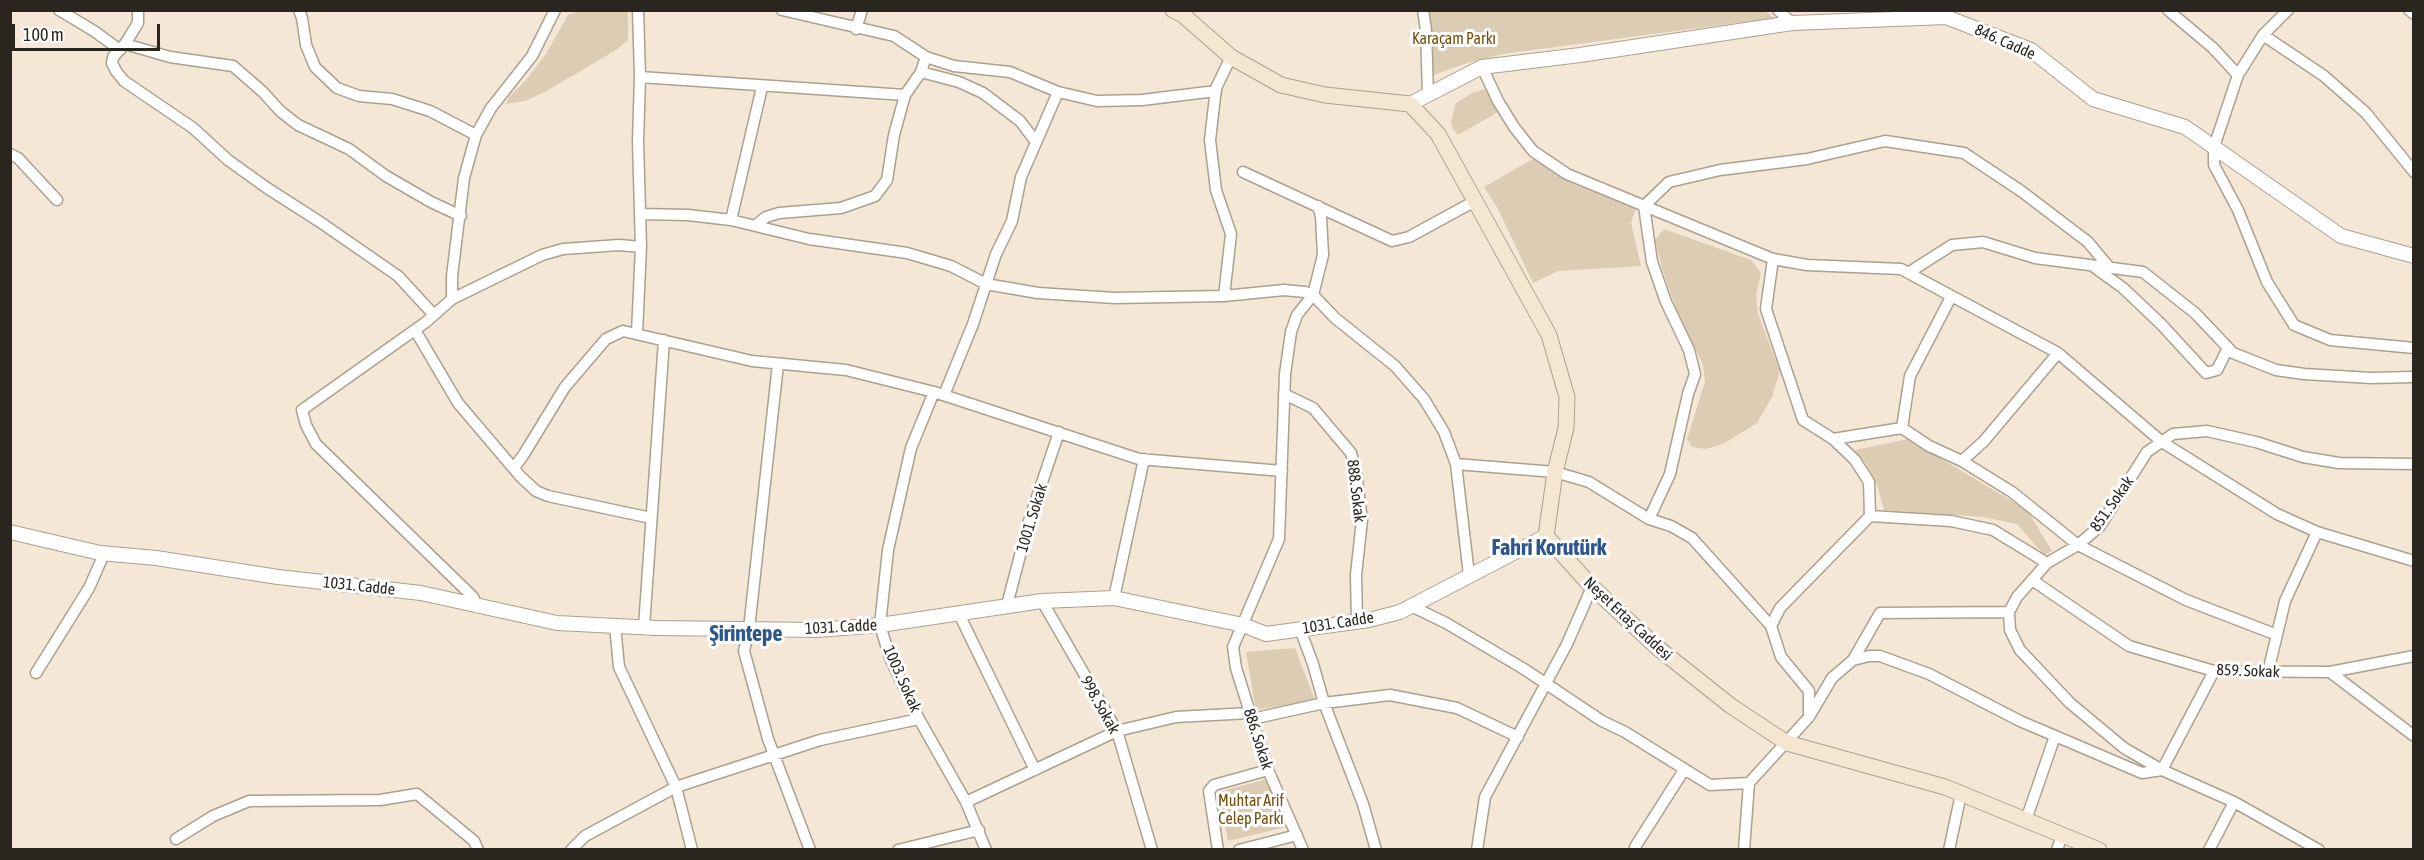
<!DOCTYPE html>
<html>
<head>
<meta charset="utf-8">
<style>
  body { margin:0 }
  #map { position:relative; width:2424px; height:860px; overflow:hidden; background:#f4e7d5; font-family:"Asap Condensed",sans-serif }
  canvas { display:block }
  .frame { position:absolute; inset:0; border:12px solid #2a251f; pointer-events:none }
  .scale { position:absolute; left:12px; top:24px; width:148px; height:27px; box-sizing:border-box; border:3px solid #2a251f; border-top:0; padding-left:8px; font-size:18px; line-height:21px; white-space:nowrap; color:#2a251f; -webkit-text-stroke:4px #fff; paint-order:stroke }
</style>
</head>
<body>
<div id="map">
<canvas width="2424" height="860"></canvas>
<div class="frame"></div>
<div class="scale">100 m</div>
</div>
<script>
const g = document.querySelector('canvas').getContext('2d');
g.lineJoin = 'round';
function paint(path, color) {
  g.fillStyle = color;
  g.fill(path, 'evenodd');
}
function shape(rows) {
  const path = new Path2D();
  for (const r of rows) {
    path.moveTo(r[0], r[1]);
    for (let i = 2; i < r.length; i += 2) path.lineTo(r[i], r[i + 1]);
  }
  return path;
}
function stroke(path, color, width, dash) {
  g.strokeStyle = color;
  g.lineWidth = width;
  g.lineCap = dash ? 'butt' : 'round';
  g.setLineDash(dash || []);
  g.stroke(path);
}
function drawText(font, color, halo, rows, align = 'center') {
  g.font = font + ' "Asap Condensed",sans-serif';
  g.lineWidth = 6;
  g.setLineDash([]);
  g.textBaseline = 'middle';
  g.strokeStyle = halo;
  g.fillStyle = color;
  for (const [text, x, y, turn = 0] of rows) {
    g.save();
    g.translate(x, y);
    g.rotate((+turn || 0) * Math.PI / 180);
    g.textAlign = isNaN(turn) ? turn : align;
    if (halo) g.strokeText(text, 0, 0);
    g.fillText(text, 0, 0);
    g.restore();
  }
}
paint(shape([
  [1757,10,1768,13,1774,18,1503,54,1464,64,1431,76,1426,11],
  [579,11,628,11,628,40,616,50,545,92,525,101,506,104,509,97,526,80,546,54,568,15],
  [1485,89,1498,112,1458,135,1453,129,1451,122,1456,103,1474,92],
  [1533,159,1571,183,1636,208,1631,223,1641,266,1558,271,1533,283,1498,209,1484,187],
  [1664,229,1751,260,1761,273,1756,294,1758,314,1780,371,1772,397,1757,423,1723,444,1706,449,1692,447,1687,439,1705,382,1703,365,1676,308,1663,272,1655,240],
  [1908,439,2027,510,2052,551,2044,555,2017,524,1983,517,1884,510,1878,488,1867,465,1855,450],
  [1295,648,1315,700,1256,710,1246,652],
  [1267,779,1286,827,1228,841,1219,792]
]), '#ddccb4');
const minor = shape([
  [59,10,94,31,120,50],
  [138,10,138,23,125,44,113,57,112,63,116,71,124,81,193,128,228,160,267,188,320,222,398,276,434,315],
  [299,10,302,18,306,45,315,67,337,88,359,96,392,99,430,111,476,135],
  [782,10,894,36,926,57,954,66,1010,72,1058,92,1097,101,1142,100,1216,91],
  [1423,10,1426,30,1428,95],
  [1778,10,1792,23],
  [2168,10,2213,48,2238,75],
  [2288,10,2263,35,2238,75,2214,147,2214,165,2238,210,2267,282,2294,325,2330,340,2414,348],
  [2409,10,2414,14],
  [856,29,862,10],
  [2263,35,2324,76,2366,113,2414,172],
  [125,44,170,57,233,66,263,92,280,111,298,125,349,149,386,176,431,202,461,216],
  [1482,67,1498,101,1514,127,1533,151,1567,174,1773,259,1807,265,1901,269,2058,353,2162,442,2277,514,2317,532,2414,561],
  [921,72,959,82,983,93,1020,121,1036,142],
  [640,77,905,95],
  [10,154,18,158,57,200],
  [1243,172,1392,241,1409,237,1475,201],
  [1644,206,1669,182,1720,170,1807,159,1885,141,1964,153,2021,191,2088,242,2108,266],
  [1644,206,1652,262,1666,302,1689,350,1695,374,1688,394,1670,474,1649,519],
  [641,214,688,215,731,220,809,239,907,253,951,266,986,284,1038,293,1115,298,1224,296,1284,290,1305,292,1313,295,1335,318,1395,366,1424,399,1444,432,1456,464,1469,575],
  [731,220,762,87],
  [756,225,766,217,779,213,841,208,875,196,887,180,894,135,905,95,921,72,926,57],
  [1773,259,1766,309,1803,420,1833,439,1855,460,1869,482,1870,516],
  [2094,267,2123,288,2161,324,2206,373,2217,370,2228,348],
  [1908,273,1952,245,1983,242,2035,258,2143,272,2195,313,2233,353,2276,370,2304,374,2372,378,2414,377],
  [1224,296,1231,234,1216,190,1210,140,1216,88,1231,57],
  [452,299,542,255,563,249,619,245,641,247],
  [415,330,458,403,520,476,536,491,548,496,651,518],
  [637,333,641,247,638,141,640,77,638,10],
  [778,364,749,629,744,651,768,739,810,850],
  [934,392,911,448,888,550,880,625,890,658,919,719,966,802,986,850],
  [1284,394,1313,408,1351,453,1356,472,1362,520,1356,575,1357,621],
  [944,395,973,324,996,254,1012,221,1021,177,1058,92],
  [1902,428,1910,376,1951,297],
  [1833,439,1902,428,1929,446,1962,461,2012,492,2078,545,2186,600,2277,635],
  [1962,461,1984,441,2058,353],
  [1456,464,1555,472,1589,482,1649,519,1671,526,1692,538,1771,626,1781,657,1809,691,1809,717],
  [514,468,524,454,565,387,606,339,623,331,752,361,846,370,934,392,1139,459,1282,471],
  [2032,580,2129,646,2214,671,2330,672,2414,656],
  [1114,598,1144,459],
  [1042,601,1117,731,1152,850],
  [1007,605,1029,521,1059,432],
  [477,606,473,597,316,444,306,425,302,410,426,322,452,299,452,276,464,178,476,135,491,108,532,56,555,10],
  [1411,606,1446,623,1524,669,1602,721,1625,732,1710,785,1749,783],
  [958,612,1035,770],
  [615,626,619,667,676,787,692,850],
  [1771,626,1780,608,1870,516,1951,521,1993,530,2047,563],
  [644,627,664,340],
  [1300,629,1313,664,1324,703,1363,804,1376,850],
  [1853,660,1880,613,2009,612],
  [2268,672,2285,601,2317,532],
  [2330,672,2414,736],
  [36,673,89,588,104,554],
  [1252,719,1324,703,1390,695,1457,708,1518,737],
  [966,802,1117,731,1176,717,1250,713],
  [2026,820,2055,736],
  [176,839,213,816,249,801,380,800,417,794,474,841,478,850],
  [1635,847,1684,770],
  [571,850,585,836,676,787,820,740,919,719],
  [898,850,979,830],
  [1218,850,1209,791,1214,785,1268,770],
  [1239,850,1297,835],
  [1303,850,1268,770,1236,668,1233,647,1279,539,1285,374,1291,332,1297,315,1313,295,1323,255,1321,216,1318,206],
  [1477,850,1485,797,1567,644,1592,587],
  [1744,850,1749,783,1809,717,1832,678,1853,660,1869,656,1880,656,1929,674,2020,721,2142,773,2162,770,2214,671],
  [1949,850,1961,794],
  [2057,850,2062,835],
  [2209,850,2234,802],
  [2319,850,2234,802,2162,770,2124,748,2070,703,2020,650,2010,630,2009,612,2017,597,2047,563,2078,545,2100,526,2147,452,2173,434,2207,431,2256,442,2303,457,2339,463,2414,464]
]);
const tertiary = shape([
  [1410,104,1482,67,1580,55,1792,23,1946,17,2031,50,2093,99,2185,127,2341,236,2414,256],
  [10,532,100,553,156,558,278,577,421,593,557,623,657,628,817,630,880,625,1042,601,1114,598,1243,625,1266,634,1369,620,1400,612,1546,536]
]);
const secondary = shape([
  [1173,10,1183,15,1231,57,1281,85,1325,95,1410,104,1438,134,1549,335,1567,397,1566,428,1555,472,1546,536,1592,587,1658,648,1731,706,1787,743,1945,787,2099,850]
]);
stroke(minor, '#aca08f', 13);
stroke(tertiary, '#aca08f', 16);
stroke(secondary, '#aca08f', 17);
stroke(minor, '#fff', 10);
stroke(tertiary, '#fff', 14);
stroke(secondary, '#f4e6d0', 15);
drawText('16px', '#744e0a', '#fff', [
  ["Karaçam Parkı",1454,39],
  ["Muhtar Arif",1251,801],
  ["Celep Parkı",1251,819]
]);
drawText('16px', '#2a251f', '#fff', [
  ["846. Cadde",2005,42,24],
  ["888. Sokak",1356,491,83],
  ["851. Sokak",2112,504,-55],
  ["1001. Sokak",1032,518,-73],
  ["1031. Cadde",359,586,6],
  ["Neşet Ertaş Caddesi",1628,619,43],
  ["1031. Cadde",1338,623,-9],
  ["1031. Cadde",841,627,-3],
  ["859. Sokak",2248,671,2],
  ["1003. Sokak",902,679,66],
  ["998. Sokak",1100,705,61],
  ["886. Sokak",1258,739,72]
]);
drawText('bold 22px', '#2c578d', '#fff', [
  ["Fahri Korutürk",1549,548],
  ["Şirintepe",746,634]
]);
</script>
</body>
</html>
